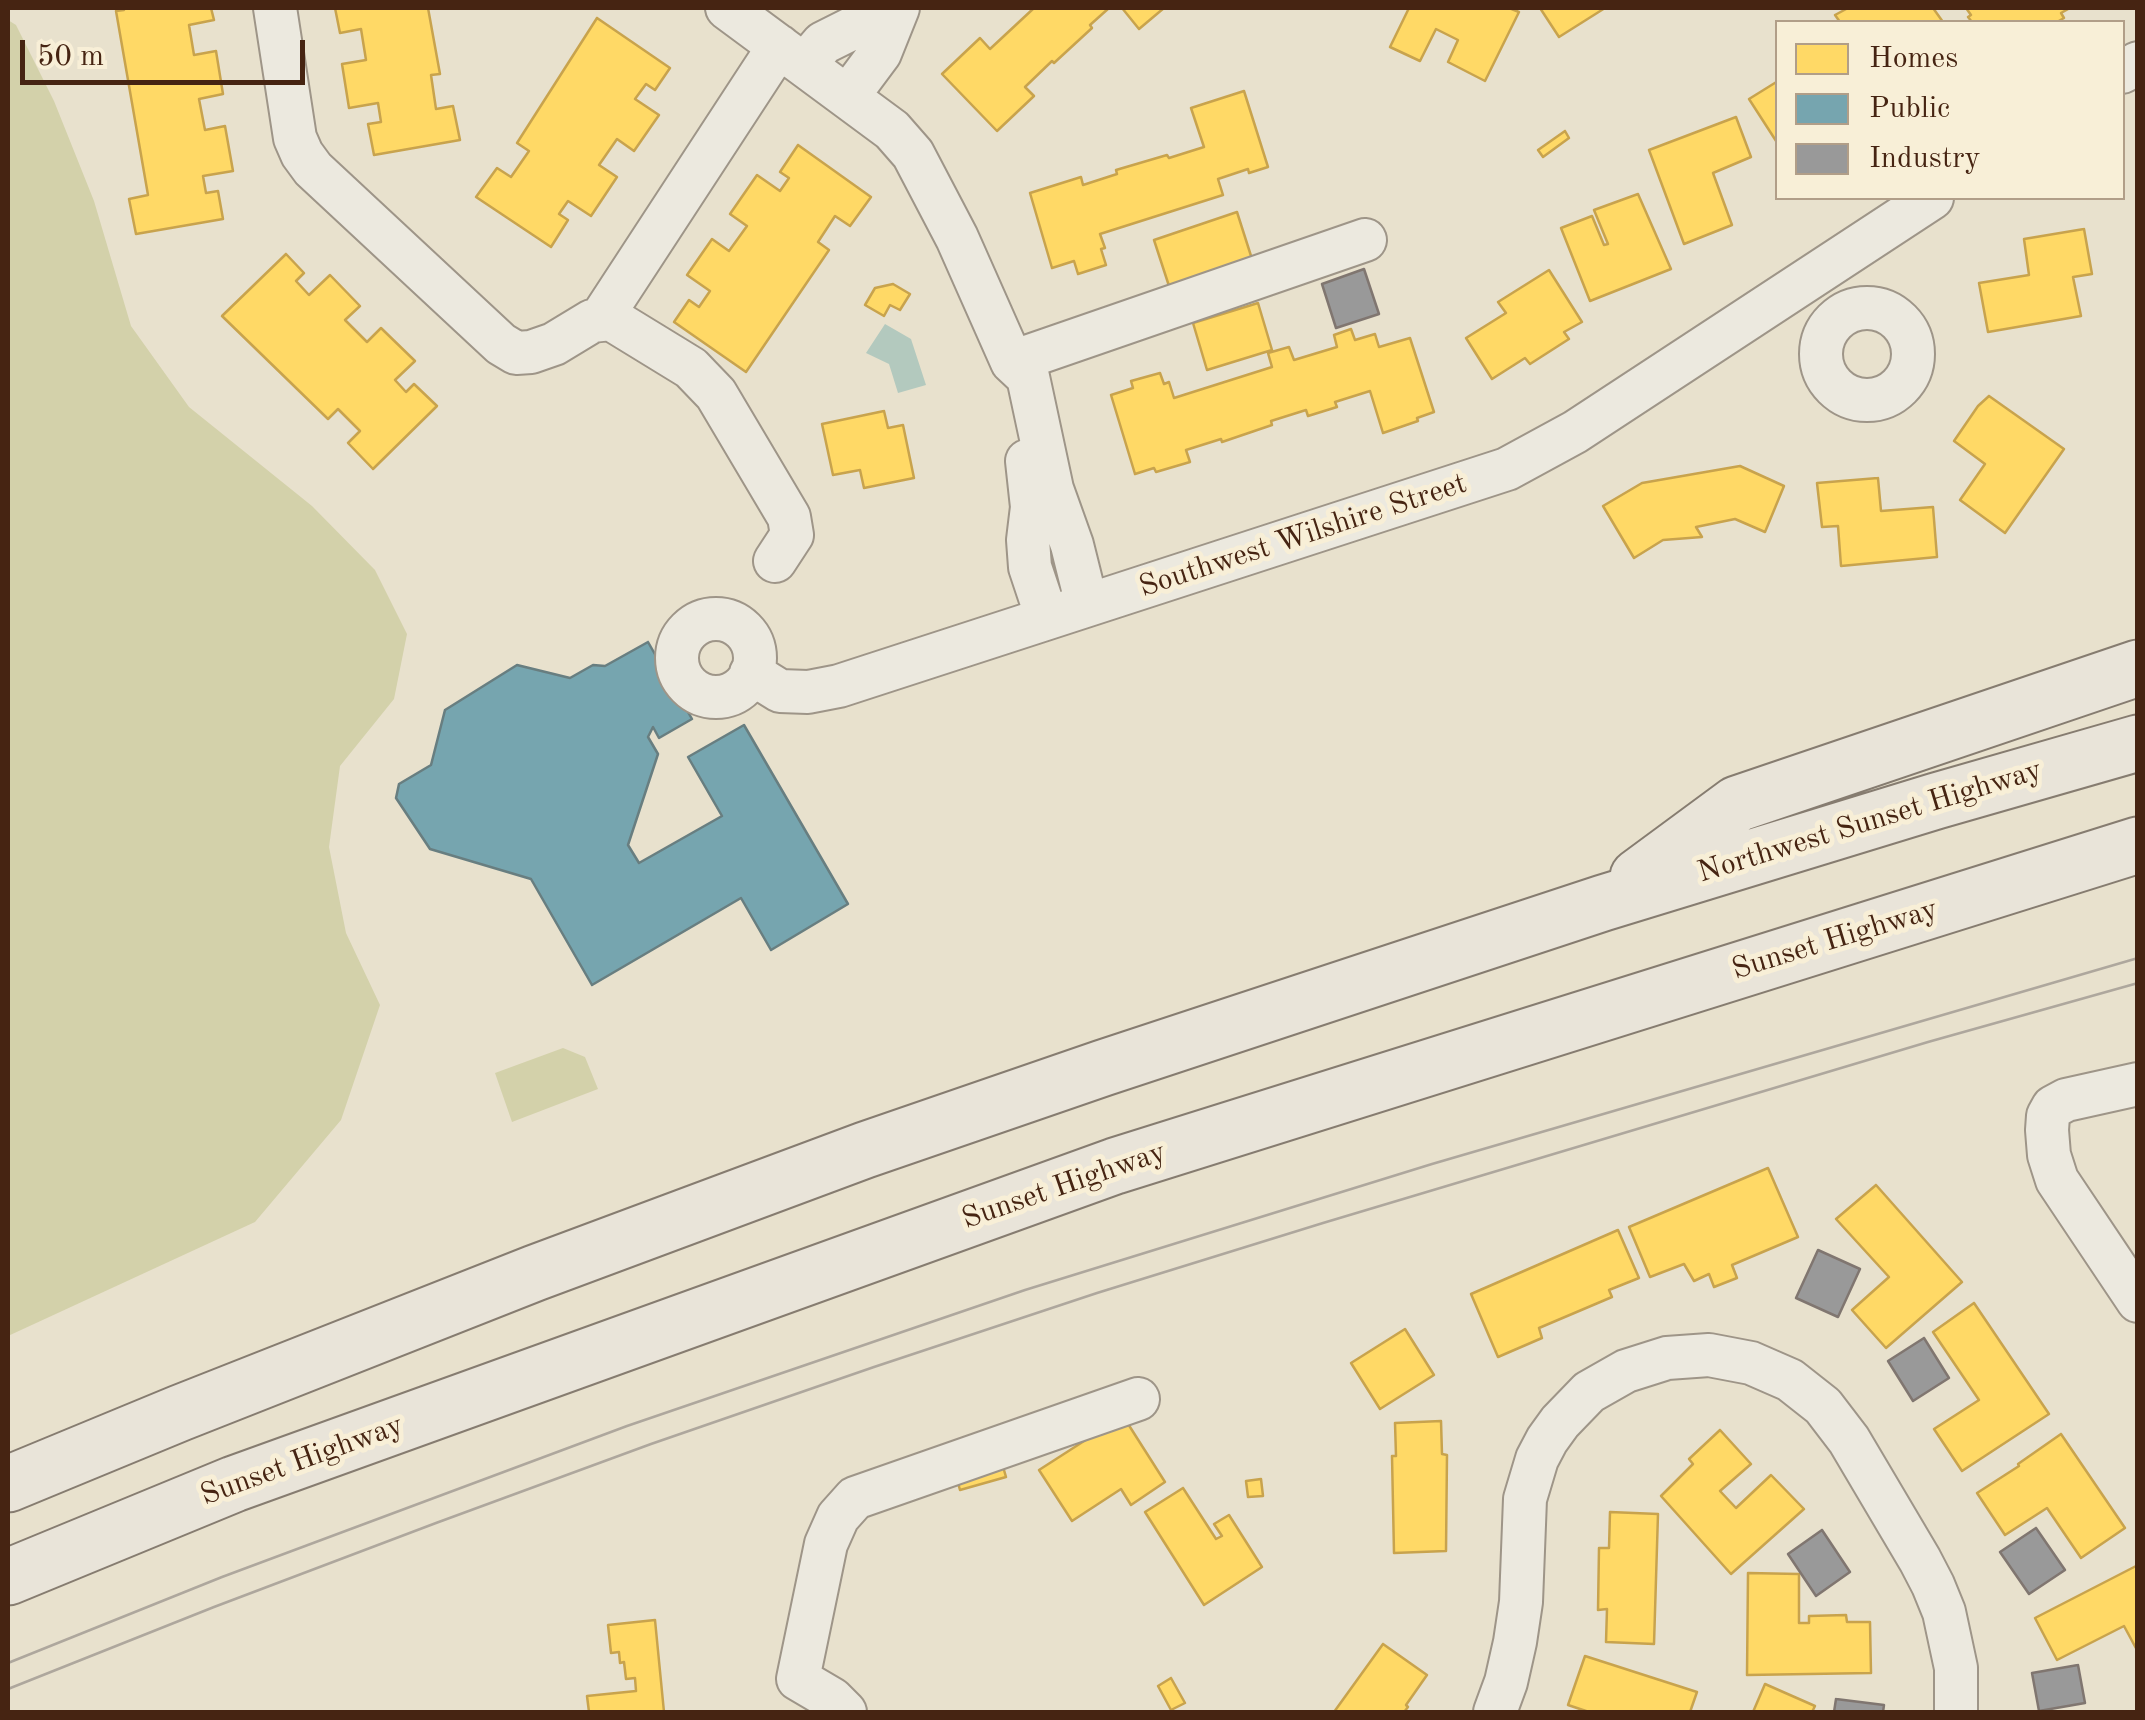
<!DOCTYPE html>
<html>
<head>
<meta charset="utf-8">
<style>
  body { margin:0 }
  #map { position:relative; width:2145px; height:1720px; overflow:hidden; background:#e8e1cd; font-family:"Old Standard TT",serif }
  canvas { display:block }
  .frame { position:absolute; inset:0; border:10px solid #462412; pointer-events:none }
  .legend { position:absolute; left:1775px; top:20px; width:350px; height:180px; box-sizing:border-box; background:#f8efd7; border:2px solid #b19e88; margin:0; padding:12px 18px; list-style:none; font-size:30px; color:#462412 }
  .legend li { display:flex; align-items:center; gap:20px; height:50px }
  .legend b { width:50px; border:2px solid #b19e88 }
  .scale { position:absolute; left:20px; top:40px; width:285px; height:45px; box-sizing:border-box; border:5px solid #462412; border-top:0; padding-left:12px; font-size:30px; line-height:35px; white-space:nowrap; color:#462412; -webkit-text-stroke:8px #f8efd7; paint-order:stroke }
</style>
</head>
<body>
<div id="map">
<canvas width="2145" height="1720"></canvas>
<div class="frame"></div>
<ul class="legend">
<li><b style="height:28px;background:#ffd966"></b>Homes</li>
<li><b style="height:28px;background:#76a5af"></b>Public</li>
<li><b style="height:28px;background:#999"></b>Industry</li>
</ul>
<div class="scale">50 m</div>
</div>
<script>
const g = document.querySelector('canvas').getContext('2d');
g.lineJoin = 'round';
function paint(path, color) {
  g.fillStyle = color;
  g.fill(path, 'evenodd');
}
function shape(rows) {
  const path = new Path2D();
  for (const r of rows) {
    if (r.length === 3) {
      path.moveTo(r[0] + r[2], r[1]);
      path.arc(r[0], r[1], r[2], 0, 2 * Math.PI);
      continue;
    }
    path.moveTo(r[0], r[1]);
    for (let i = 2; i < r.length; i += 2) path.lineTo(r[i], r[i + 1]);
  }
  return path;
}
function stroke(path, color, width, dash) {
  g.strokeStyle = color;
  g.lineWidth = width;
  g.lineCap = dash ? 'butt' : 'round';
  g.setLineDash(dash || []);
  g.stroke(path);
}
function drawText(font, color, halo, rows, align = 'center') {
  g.font = font + ' "Old Standard TT",serif';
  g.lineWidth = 10;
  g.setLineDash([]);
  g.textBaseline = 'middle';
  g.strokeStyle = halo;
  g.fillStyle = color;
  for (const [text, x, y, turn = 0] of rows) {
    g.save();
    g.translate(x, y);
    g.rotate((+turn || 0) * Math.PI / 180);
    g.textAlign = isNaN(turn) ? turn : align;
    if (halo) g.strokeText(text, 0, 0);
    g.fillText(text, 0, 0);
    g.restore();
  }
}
paint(shape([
  [8,20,16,25,54,101,94,201,131,326,189,407,312,506,375,570,407,634,394,699,340,766,329,847,346,933,380,1005,341,1120,255,1222,8,1336],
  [563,1048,585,1057,598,1089,512,1122,495,1073]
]), '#d3d1aa');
paint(shape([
  [885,324,911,339,926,385,898,393,889,364,866,353]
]), '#b3c9be');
const homes = shape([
  [124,8,211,8,214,20,189,25,194,55,216,51,223,94,199,99,205,130,225,126,233,171,203,176,206,193,218,191,223,219,136,234,129,199,148,195,116,11,124,10,124,8],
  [335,8,428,8,440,74,431,75,436,109,453,106,460,140,374,155,368,124,381,122,378,103,349,108,342,64,366,60,361,29,340,33,335,8],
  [1034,8,1109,8,1090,25,1092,28,1054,63,1052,61,1025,87,1034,96,997,131,942,74,980,38,990,49,1034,8],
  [1122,8,1164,8,1139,29,1122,8],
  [1409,8,1509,8,1519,12,1485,81,1448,62,1458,40,1436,29,1420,61,1390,47,1409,8],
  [1540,8,1605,8,1559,37,1540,8],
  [1848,8,1933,8,1943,22,1840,22,1835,15,1848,8],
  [1966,8,2070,8,2061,13,2064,18,2057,22,1972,22,1968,17,1971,15,1966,8],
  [597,18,670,68,655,90,646,84,635,99,659,115,634,151,617,139,599,165,617,177,591,216,568,201,559,214,568,220,551,247,476,197,497,168,511,177,529,151,517,143,597,18],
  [1778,81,1778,144,1749,99,1778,81],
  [1244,91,1268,167,1249,173,1248,169,1218,179,1223,195,1100,234,1105,248,1101,249,1106,265,1078,274,1074,261,1052,268,1030,193,1081,177,1083,185,1117,174,1116,170,1167,155,1169,158,1204,147,1191,108,1244,91],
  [1736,117,1751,157,1713,173,1732,225,1684,244,1649,150,1736,117],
  [1565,131,1569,138,1543,157,1538,150,1565,131],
  [798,145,871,197,850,226,835,216,818,242,829,250,746,372,674,322,689,300,699,307,710,291,687,275,712,239,729,251,747,226,730,214,757,175,780,191,789,178,780,172,798,145],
  [1638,194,1671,269,1590,301,1561,228,1592,216,1604,245,1608,244,1594,210,1638,194],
  [1237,212,1252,259,1169,286,1154,240,1237,212],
  [2084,229,2092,274,2073,277,2081,316,1988,332,1979,283,2029,275,2024,239,2084,229],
  [286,254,304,273,296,281,309,295,330,275,360,306,345,320,367,342,381,328,415,361,395,380,406,392,414,384,437,406,373,469,348,443,360,431,338,409,328,419,222,316,286,254],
  [1549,270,1582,322,1564,332,1569,339,1530,364,1525,358,1492,379,1466,338,1506,313,1498,302,1549,270],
  [893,284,910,294,900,310,890,305,884,316,865,305,875,288,893,284],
  [1258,303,1272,350,1207,370,1193,323,1258,303],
  [1351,329,1355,340,1375,334,1379,347,1410,338,1434,412,1417,418,1418,421,1383,433,1370,391,1335,402,1337,407,1308,416,1306,410,1271,421,1272,425,1222,442,1221,439,1186,450,1190,462,1156,472,1154,468,1135,474,1111,395,1133,388,1131,381,1160,373,1164,384,1169,382,1174,398,1272,367,1268,353,1289,347,1294,360,1337,347,1334,335,1351,329],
  [1989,396,2064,449,2005,533,1960,500,1985,464,1954,441,1978,406,1989,396],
  [884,411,888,428,903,425,914,478,864,488,860,470,833,475,822,424,884,411],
  [1740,466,1784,486,1765,532,1735,519,1696,527,1702,537,1663,540,1634,558,1603,506,1642,483,1740,466],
  [1878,478,1881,511,1933,507,1937,557,1841,566,1838,526,1822,527,1817,483,1878,478],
  [1768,1168,1798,1237,1732,1265,1737,1278,1714,1287,1709,1274,1694,1281,1684,1264,1650,1277,1629,1227,1768,1168],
  [1876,1185,1962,1282,1886,1348,1852,1310,1889,1277,1836,1219,1876,1185],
  [1618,1230,1639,1278,1609,1290,1612,1297,1539,1328,1542,1338,1498,1357,1471,1294,1618,1230],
  [1974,1303,2049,1414,1962,1471,1934,1429,1979,1400,1933,1332,1974,1303],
  [1405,1329,1434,1375,1380,1409,1351,1363,1405,1329],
  [1123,1416,1165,1482,1131,1505,1121,1489,1072,1521,1039,1470,1123,1416],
  [1441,1421,1442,1454,1447,1455,1446,1551,1394,1553,1392,1456,1396,1456,1395,1423,1441,1421],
  [1720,1430,1751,1464,1720,1491,1736,1508,1771,1475,1804,1509,1731,1574,1661,1496,1693,1464,1689,1459,1720,1430],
  [2061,1434,2125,1528,2081,1558,2047,1508,2005,1535,1977,1493,2019,1466,2018,1464,2061,1434],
  [1002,1463,1006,1477,960,1490,956,1476,1002,1463],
  [1261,1479,1263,1496,1248,1497,1246,1481,1261,1479],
  [1183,1488,1216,1539,1222,1536,1214,1524,1229,1515,1262,1567,1204,1605,1145,1512,1183,1488],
  [1610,1512,1658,1514,1654,1644,1606,1642,1607,1609,1598,1610,1599,1548,1609,1548,1610,1512],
  [2138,1565,2138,1652,2124,1626,2057,1660,2035,1618,2138,1565],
  [1748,1573,1799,1574,1799,1623,1809,1623,1809,1616,1846,1615,1847,1622,1870,1622,1871,1673,1747,1675,1748,1573],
  [655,1620,664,1712,589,1712,587,1696,636,1691,635,1678,626,1679,624,1662,620,1663,619,1652,611,1653,608,1625,655,1620],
  [1383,1644,1427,1675,1406,1705,1408,1707,1404,1712,1334,1712,1383,1644],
  [1585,1656,1697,1692,1690,1712,1589,1712,1568,1705,1585,1656],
  [1171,1678,1185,1703,1171,1710,1158,1686,1171,1678],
  [1765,1684,1815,1706,1812,1712,1753,1712,1765,1684]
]);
paint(homes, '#ffd966');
stroke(homes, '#c8a34d', 2.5);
const public = shape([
  [648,642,692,719,659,738,653,727,648,737,658,754,628,845,639,863,722,816,688,757,744,725,848,904,771,950,741,898,592,985,531,879,430,849,396,798,399,784,431,765,445,710,517,665,570,678,593,665,605,666,648,642]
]);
paint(public, '#76a5af');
stroke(public, '#687e80', 2.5);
const industry = shape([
  [1364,269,1379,314,1336,328,1322,284,1364,269],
  [1818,1250,1860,1269,1838,1317,1796,1298,1818,1250],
  [1924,1338,1949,1378,1913,1401,1888,1361,1924,1338],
  [2036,1528,2065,1570,2029,1594,2000,1552,2036,1528],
  [1822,1530,1850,1572,1816,1596,1788,1554,1822,1530],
  [2078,1665,2085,1703,2039,1711,2032,1673,2078,1665],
  [1836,1699,1884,1705,1883,1712,1834,1712,1836,1699]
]);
paint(industry, '#999');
stroke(industry, '#807670', 2.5);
const minor = shape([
  [275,8,295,138,302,154,313,169,501,344,516,353,531,352,554,344,592,321,611,319,691,368,716,394,789,517,792,535,775,561],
  [727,8,892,130,913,154,957,238,1012,362,1028,377,1052,489,1072,545,1087,605],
  [805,64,823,43,893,8],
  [2122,72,2138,63],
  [848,96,880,53,898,8],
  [1867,354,46],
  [600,320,779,46],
  [1012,362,1365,240],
  [1027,461,1032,507,1028,540,1030,567,1047,618],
  [716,658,39],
  [751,673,780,691,808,692,839,686,1507,469,1575,432,1932,198],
  [2138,1084,2066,1100,2053,1107,2048,1116,2047,1130,2049,1155,2057,1180,2138,1301],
  [845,1712,832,1699,798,1679,826,1544,838,1517,855,1498,1138,1399],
  [1495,1712,1506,1682,1515,1642,1521,1602,1525,1499,1537,1459,1547,1440,1560,1422,1589,1392,1626,1371,1667,1358,1709,1355,1751,1363,1790,1380,1823,1406,1849,1440,1920,1560,1933,1585,1944,1612,1956,1668,1956,1712]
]);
const highway = shape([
  [1638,877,1737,804,2138,668],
  [8,1484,180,1413,535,1273,865,1150,1103,1068,1603,903,1936,801,2138,743],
  [8,1577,234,1484,1115,1166,2138,845]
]);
stroke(minor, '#9e9588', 46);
stroke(highway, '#867c70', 59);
stroke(minor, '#ece9df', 42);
stroke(highway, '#e9e4d9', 55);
stroke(shape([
  [8,1663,222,1577,627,1426,1025,1290,1432,1164,2138,958],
  [8,1689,214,1607,436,1523,651,1444,874,1367,1097,1293,1323,1223,1928,1042,2138,983]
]), '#aea79d', 2.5);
drawText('30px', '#462412', '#f8efd7', [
  ["Southwest Wilshire Street",1303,536,-18],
  ["Northwest Sunset Highway",1870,822,-17],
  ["Sunset Highway",1835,940,-17],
  ["Sunset Highway",1064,1186,-19],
  ["Sunset Highway",302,1461,-20]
]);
</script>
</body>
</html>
